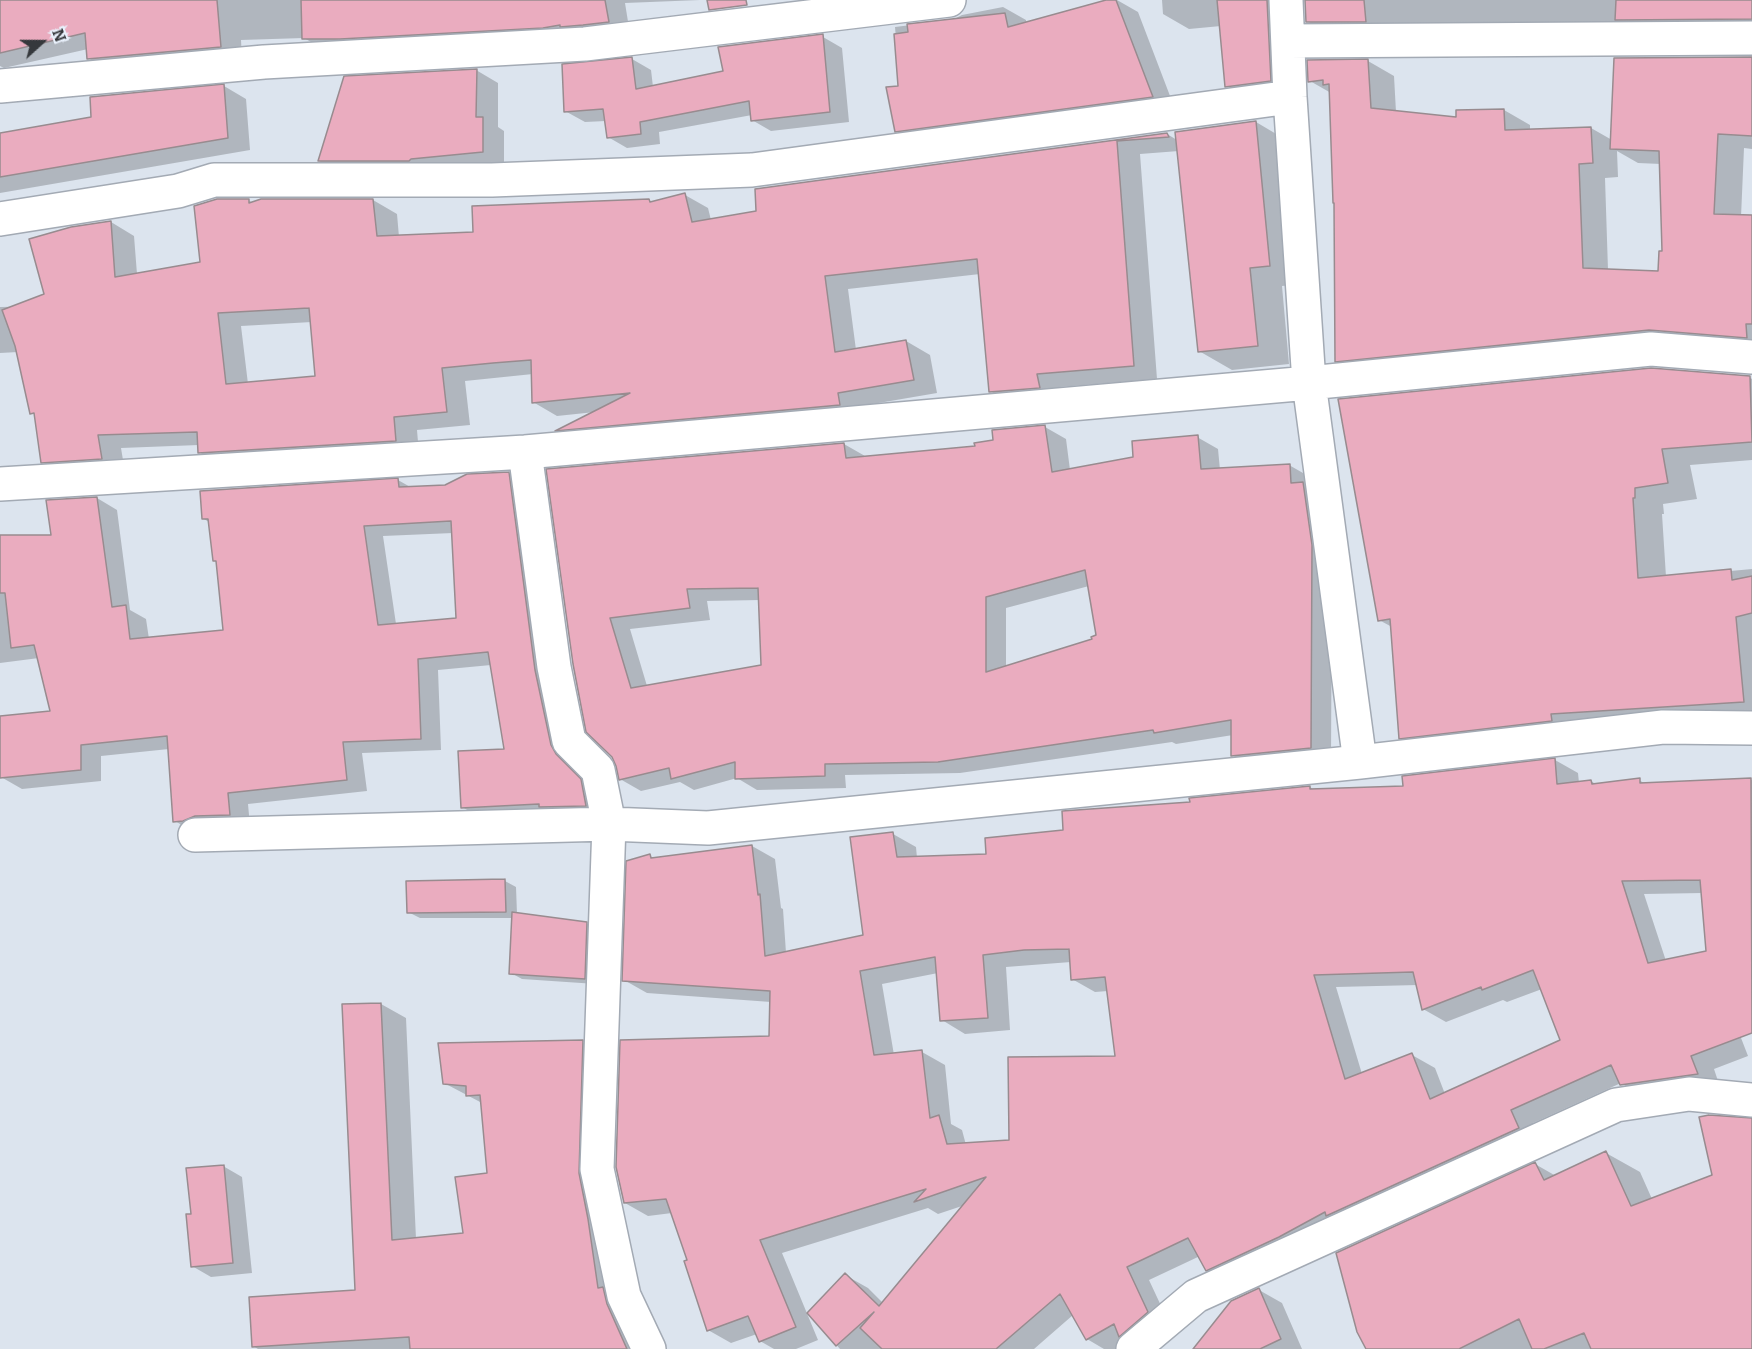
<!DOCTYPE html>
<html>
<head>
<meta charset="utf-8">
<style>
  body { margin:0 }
  #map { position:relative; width:1752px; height:1349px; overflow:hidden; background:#dce4ee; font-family:Bitter,serif }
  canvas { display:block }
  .north { position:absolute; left:12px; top:12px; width:60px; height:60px; -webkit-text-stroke:4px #e9f1fc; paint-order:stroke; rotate:69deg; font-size:16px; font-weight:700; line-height:24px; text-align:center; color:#35383c }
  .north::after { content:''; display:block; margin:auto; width:21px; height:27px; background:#35383c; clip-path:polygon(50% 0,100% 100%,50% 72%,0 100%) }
</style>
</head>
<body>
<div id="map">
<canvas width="1752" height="1349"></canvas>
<div class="north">N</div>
</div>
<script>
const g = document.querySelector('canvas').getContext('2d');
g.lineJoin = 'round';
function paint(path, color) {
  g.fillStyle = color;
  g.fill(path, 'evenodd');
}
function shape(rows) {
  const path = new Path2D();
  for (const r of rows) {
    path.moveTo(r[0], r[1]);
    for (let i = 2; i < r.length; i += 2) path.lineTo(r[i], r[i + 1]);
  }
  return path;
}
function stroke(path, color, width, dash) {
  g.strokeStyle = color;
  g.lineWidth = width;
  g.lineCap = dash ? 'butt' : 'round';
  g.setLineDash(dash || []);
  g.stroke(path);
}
paint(shape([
  [0,0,700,0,625,3,630,34,325,50,304,38,241,40,242,59,110,71,88,58,88,49,4,68,0,66],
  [1112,0,1117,0,1138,12,1175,109,918,144,896,131,900,87,895,27,952,20,962,15,1003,7,1026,20,1026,23],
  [1162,0,1301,0,1296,95,1253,101,1227,86,1221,26,1189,29,1163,14],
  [1306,0,1752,0,1752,34,1333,36,1307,21],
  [823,37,842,48,849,122,771,131,752,120,752,115,659,132,660,144,627,148,608,137,606,121,585,122,565,111,632,59,651,70,653,87,725,72],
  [1752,58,1752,149,1744,148,1741,217,1752,217,1752,350,1362,376,1336,361,1336,203,1331,93,1310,81,1368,61,1394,76,1396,112,1458,119,1504,110,1530,125,1530,131,1591,128,1612,140],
  [1617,151,1638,163,1661,164,1664,253,1659,272,1608,270,1605,178,1618,177],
  [476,70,498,83,498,127,504,131,504,164,341,173,319,161],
  [224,86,246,99,250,150,0,193,0,135,93,119],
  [1256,122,1288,141,1302,284,1282,286,1289,364,1232,370,1199,351,1179,151,1140,154,1157,379,1060,387,1062,401,1014,405,990,391,980,274,848,289,856,350,906,341,930,355,937,393,861,406,580,443,558,431,595,412,557,416,533,402,533,374,465,381,470,425,417,430,419,454,223,466,199,452,199,445,121,448,125,472,66,475,42,462,36,415,31,413,18,352,0,353,0,307,49,306,111,222,134,236,137,274,201,264,248,200,253,203,373,200,397,214,399,237,475,234,649,201,653,203,685,195,708,208,711,220,758,212,756,190,1167,134,1177,140],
  [312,322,317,378,248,384,241,326],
  [1749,377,1752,379,1752,460,1690,465,1697,499,1663,504,1664,514,1662,514,1666,577,1752,569,1752,720,1430,754,1401,738,1392,627,1379,620],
  [1045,427,1066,439,1070,470,1135,458,1197,437,1218,449,1220,470,1289,465,1310,477,1332,558,1331,760,1253,767,1232,755,1233,735,1176,744,1172,742,960,773,845,775,846,788,757,790,737,778,694,790,680,782,641,791,620,779,548,470,844,444,865,456,976,447],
  [1089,586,1098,637,1094,640,1006,667,1006,608],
  [760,600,763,666,647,686,630,629,710,620,707,601],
  [508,473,529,485,555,682,601,792,606,817,483,819,462,807,506,750,491,665,438,670,441,750,362,753,367,791,248,804,250,826,195,833,175,821,169,749,101,756,101,781,22,789,1,777,0,717,52,713,39,658,0,663,0,537,53,537,97,498,117,510,130,610,146,619,149,639,225,631,218,562,214,560,209,522,204,519,398,480,412,488,445,487],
  [453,533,457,619,396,624,383,536],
  [1555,760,1578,773,1579,783,1591,781,1597,785,1639,780,1647,785,1752,780,1752,1007,1731,1012,1748,1056,1714,1069,1720,1087,1645,1098,1621,1083,1533,1123,1541,1142,1231,1283,1207,1270,1200,1256,1149,1280,1170,1325,1130,1341,1116,1349,1104,1349,1087,1339,1073,1315,1034,1349,840,1349,809,1313,845,1275,868,1288,883,1303,965,1205,938,1214,928,1208,782,1253,818,1340,796,1349,774,1349,760,1341,757,1334,731,1343,708,1330,689,1261,672,1213,648,1216,625,1203,770,1038,771,1002,647,993,624,980,650,856,655,859,752,846,775,859,781,908,783,909,786,953,864,936,893,834,916,847,917,858,988,855,1065,831,1191,803,1310,787,1314,790,1405,788],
  [1703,893,1708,953,1666,961,1644,894],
  [1071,962,1072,979,1095,992,1108,991,1116,1058,1011,1142,966,1145,962,1130,951,1124,945,1065,922,1052,894,1055,882,984,938,973,942,1020,965,1034,1010,1030,1006,967],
  [1418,985,1423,1009,1446,1022,1503,1000,1507,1002,1542,989,1561,1041,1445,1094,1435,1068,1412,1055,1362,1074,1336,987],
  [505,881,516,887,517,914,586,923,598,930,596,984,522,979,511,973,513,918,420,918,408,912],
  [381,1004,406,1018,416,1239,465,1234,489,1174,482,1103,444,1083,582,1042,607,1056,603,1184,646,1349,258,1349,253,1346,357,1292],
  [1752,1120,1752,1349,1367,1349,1535,1164,1556,1176,1606,1153,1640,1172,1652,1199,1714,1175],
  [223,1166,242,1177,252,1273,211,1277,192,1266,192,1215],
  [1259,1290,1282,1303,1302,1349,1195,1349]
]), '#0003');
const building = shape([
  [0,0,217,0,221,47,87,59,85,33,0,53,0,0],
  [301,0,605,0,609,22,583,25,560,27,560,25,543,28,340,39,302,39,301,0],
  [707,0,746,0,747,5,709,10,707,0],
  [1106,0,1116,0,1153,97,895,132,886,87,898,86,894,34,908,32,907,24,1005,13,1008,27,1106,0],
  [1217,0,1267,0,1271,81,1225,87,1217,0],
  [1305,0,1364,0,1366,22,1306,22,1305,0],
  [1616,0,1752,0,1752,19,1615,20,1616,0],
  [823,34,830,112,751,121,749,101,640,122,641,134,607,138,603,109,564,112,562,64,632,57,636,89,723,71,718,47,823,34],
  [1752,57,1752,136,1718,134,1714,214,1752,215,1752,324,1746,324,1747,338,1649,330,1335,362,1334,203,1333,203,1329,84,1323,85,1323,80,1308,82,1307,60,1368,59,1371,108,1456,117,1456,110,1504,109,1505,130,1591,127,1593,163,1579,164,1583,268,1658,271,1659,251,1662,251,1659,151,1610,149,1614,58,1752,57],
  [477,69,476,117,483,117,483,152,411,159,409,161,318,161,344,76,477,69],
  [224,84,228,138,0,177,0,133,91,117,90,97,224,84],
  [1256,121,1270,266,1250,268,1258,346,1198,352,1175,132,1256,121],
  [1167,133,1169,137,1117,141,1134,366,1037,374,1040,388,989,392,977,259,825,276,835,352,906,340,914,380,838,393,840,405,555,431,630,393,532,403,531,360,493,363,442,368,447,412,394,417,396,441,198,453,197,432,98,435,102,459,41,463,34,413,30,414,15,346,2,310,44,294,29,239,71,227,111,221,115,277,200,262,194,206,217,199,249,199,249,203,261,199,373,199,377,236,473,232,472,206,649,199,650,202,685,193,692,222,756,211,755,189,1167,133],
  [309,308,315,376,226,384,218,313,309,308],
  [1651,368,1750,376,1752,442,1662,449,1668,483,1635,488,1635,498,1633,498,1638,578,1731,569,1732,580,1752,576,1752,613,1736,617,1744,702,1551,714,1552,721,1399,739,1390,619,1378,621,1338,399,1651,368],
  [1045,425,1052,472,1133,457,1132,441,1198,435,1201,469,1290,464,1291,483,1303,482,1312,545,1311,748,1231,756,1231,720,1154,733,1153,730,938,762,825,764,825,776,735,779,735,762,671,779,669,768,619,780,616,766,612,757,586,732,573,664,546,469,844,443,846,458,975,446,974,443,993,440,992,430,1045,425],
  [1085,570,1096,635,1091,637,1092,639,986,672,986,597,1085,570],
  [758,588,761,665,631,688,610,618,690,608,687,589,758,588],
  [509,472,535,670,551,745,556,754,581,779,586,806,539,807,539,804,461,808,458,751,504,749,488,652,418,659,421,739,343,742,347,780,228,793,230,815,195,816,183,821,173,822,167,736,81,745,81,770,0,778,0,716,50,711,34,645,11,648,5,593,0,593,0,535,51,535,46,500,97,497,112,607,126,605,130,639,223,630,216,561,213,561,208,519,202,519,200,491,398,478,399,487,445,485,467,474,509,472],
  [451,521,456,618,378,625,364,526,451,521],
  [1555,758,1557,784,1591,780,1592,784,1640,778,1640,783,1751,778,1752,1033,1691,1056,1698,1074,1620,1085,1611,1065,1511,1110,1519,1128,1326,1216,1325,1212,1279,1237,1206,1271,1188,1238,1127,1267,1148,1312,1119,1337,1114,1324,1086,1340,1060,1294,996,1349,882,1349,860,1328,874,1312,836,1346,807,1313,845,1273,879,1306,986,1177,914,1202,926,1189,760,1240,796,1327,759,1342,748,1316,707,1331,684,1261,687,1260,666,1199,624,1203,616,1167,620,1040,769,1036,770,991,622,981,626,861,650,854,651,858,752,845,758,895,760,894,765,956,863,935,850,837,893,832,897,857,986,854,985,838,1063,830,1062,811,1190,802,1189,798,1310,786,1310,789,1403,786,1402,776,1555,758],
  [1700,880,1706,951,1648,963,1622,881,1700,880],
  [1069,949,1071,980,1105,977,1115,1056,1008,1057,1009,1140,947,1144,939,1115,930,1118,922,1050,874,1055,860,971,935,957,940,1021,988,1018,983,955,1024,950,1069,949],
  [1533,970,1560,1040,1430,1099,1412,1053,1345,1079,1314,975,1413,972,1422,1010,1481,987,1482,990,1533,970],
  [505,879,506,912,407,913,406,881,505,879],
  [512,912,587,922,585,979,509,974,512,912],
  [381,1003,392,1240,463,1233,455,1177,487,1173,480,1095,466,1096,466,1086,443,1084,438,1043,583,1040,579,1173,588,1219,598,1288,603,1287,607,1304,627,1349,410,1349,409,1337,252,1347,249,1297,355,1290,342,1004,381,1003],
  [1709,1115,1752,1118,1752,1349,1591,1349,1584,1333,1544,1349,1532,1349,1519,1319,1459,1349,1366,1349,1357,1332,1336,1253,1535,1162,1544,1180,1606,1151,1631,1206,1712,1175,1699,1117,1709,1115],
  [224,1165,233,1263,191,1267,186,1214,191,1214,186,1168,224,1165],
  [1259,1288,1281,1339,1260,1349,1193,1349,1231,1301,1259,1288]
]);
paint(building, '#eaacbf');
stroke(building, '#988b8f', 1.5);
const street = shape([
  [1286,0,1290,97,1309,383,1360,762],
  [1288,41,1752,38],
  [0,86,264,62,585,44,949,0],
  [0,219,178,191,214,180,492,180,752,170,1290,97],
  [525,452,554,667,569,741,598,770,609,824,597,1169,624,1296,649,1349],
  [0,484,525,452,1309,383,1651,349,1752,357],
  [195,835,609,824,708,828,1360,762,1663,727,1752,728],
  [1133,1349,1196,1296,1616,1105,1689,1094,1752,1100]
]);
stroke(street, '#a3aab4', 36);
stroke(street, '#fff', 33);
</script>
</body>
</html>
